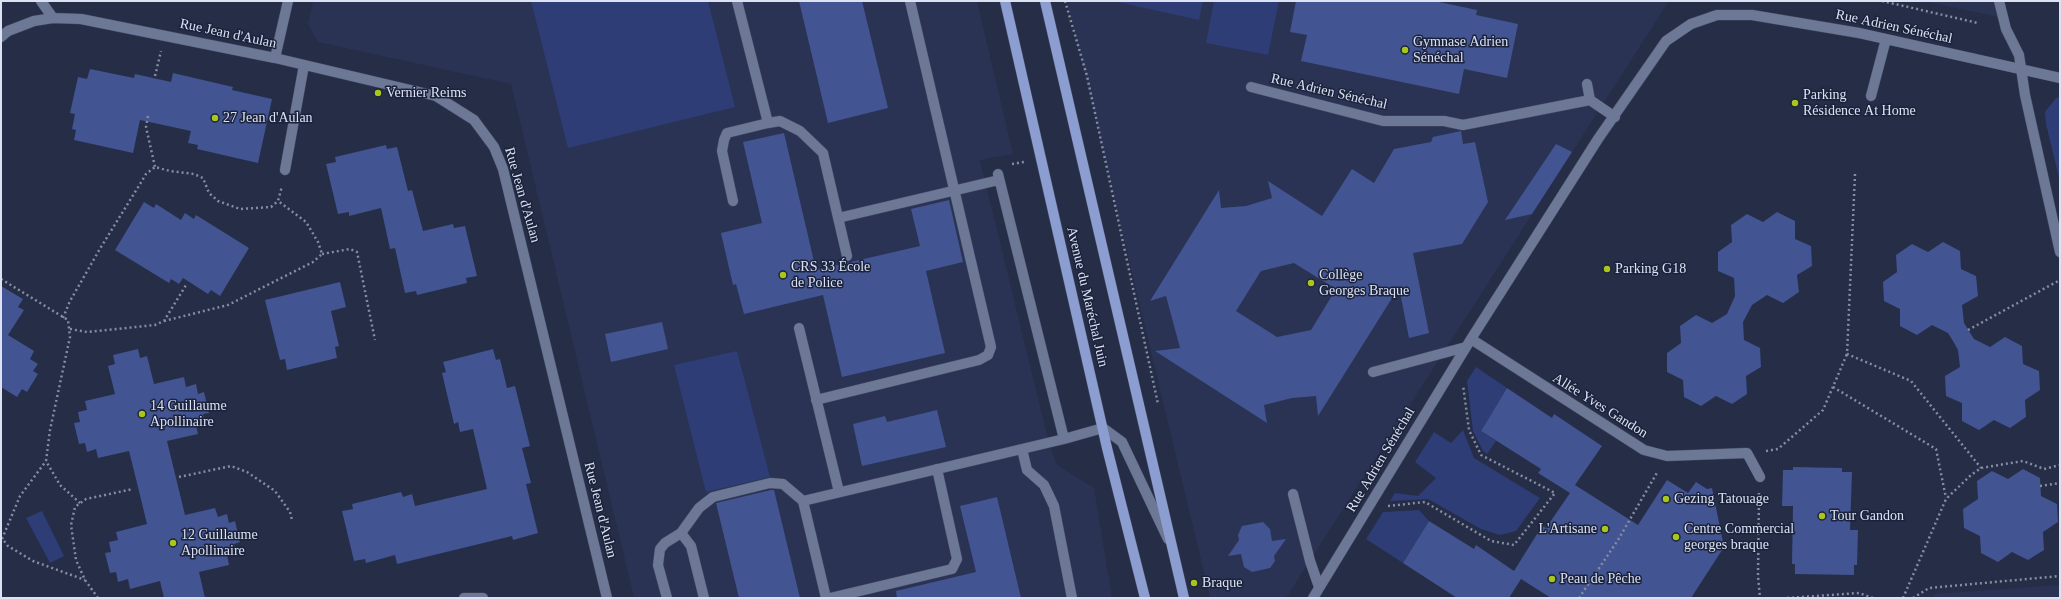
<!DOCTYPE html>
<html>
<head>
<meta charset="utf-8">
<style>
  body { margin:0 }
  #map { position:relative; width:2061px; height:599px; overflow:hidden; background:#252d47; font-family:"Times New Roman",serif }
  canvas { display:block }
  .frame { position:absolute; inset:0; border:2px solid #dce2f3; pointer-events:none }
</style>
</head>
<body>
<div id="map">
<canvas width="2061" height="599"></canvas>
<div class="frame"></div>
</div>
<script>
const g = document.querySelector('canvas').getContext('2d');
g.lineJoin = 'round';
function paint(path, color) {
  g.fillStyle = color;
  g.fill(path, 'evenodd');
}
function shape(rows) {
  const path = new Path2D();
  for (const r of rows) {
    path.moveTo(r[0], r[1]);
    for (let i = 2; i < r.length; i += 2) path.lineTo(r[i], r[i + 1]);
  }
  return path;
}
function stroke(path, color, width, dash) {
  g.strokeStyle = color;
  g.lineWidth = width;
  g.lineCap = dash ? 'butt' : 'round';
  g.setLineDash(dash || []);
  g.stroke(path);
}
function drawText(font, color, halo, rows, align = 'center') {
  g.font = font + ' "Times New Roman",serif';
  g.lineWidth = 3;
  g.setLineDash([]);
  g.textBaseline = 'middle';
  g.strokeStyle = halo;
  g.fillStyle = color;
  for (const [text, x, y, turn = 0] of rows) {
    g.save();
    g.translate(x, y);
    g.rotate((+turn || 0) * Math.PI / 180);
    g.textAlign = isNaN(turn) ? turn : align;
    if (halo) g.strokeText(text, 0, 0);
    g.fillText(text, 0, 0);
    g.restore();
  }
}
paint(shape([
  [313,1,977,1,1013,154,980,160,1049,443,1057,465,1094,488,1112,598,634,598,511,84,318,42,308,24],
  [1067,1,1669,1,1286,598,1210,598],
  [1923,1,1999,1,2003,18],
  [2060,585,2060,598,1934,598,1934,594]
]), '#2a3354');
paint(shape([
  [531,1,708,1,735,107,568,148],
  [1113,1,1203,1,1199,20],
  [1214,1,1279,1,1268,55,1206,43],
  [2060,97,2060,182,2046,124,2045,112,2056,98],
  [737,351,770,477,706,492,674,365],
  [1476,367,1507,388,1481,431,1496,441,1487,454,1483,451,1473,431,1467,381],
  [1463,430,1474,458,1540,498,1516,531,1500,535,1481,529,1428,499,1390,501,1395,493,1418,496,1436,478,1415,462,1434,432,1451,443],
  [1419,510,1429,521,1403,563,1366,539,1383,512],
  [42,511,64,556,50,563,26,518]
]), '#2e3d75');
paint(shape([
  [799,1,862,1,888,108,828,123],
  [1296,1,1434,1,1477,10,1476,15,1518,24,1507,78,1464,69,1459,94,1301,61,1307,35,1290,32],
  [90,69,134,78,135,74,171,82,173,73,233,87,232,90,272,99,258,163,197,149,198,145,188,143,191,131,140,120,133,153,74,140,76,130,72,129,75,114,70,113,78,77,87,79],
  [1461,131,1463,144,1475,142,1488,202,1462,244,1413,253,1429,333,1409,338,1399,287,1318,416,1316,396,1292,398,1264,405,1267,423,1155,351,1180,348,1166,296,1150,301,1219,190,1221,208,1246,206,1272,198,1268,181,1322,216,1352,169,1374,183,1394,149,1431,142,1433,137],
  [1294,263,1336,289,1311,330,1277,337,1236,311,1261,271],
  [784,133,816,270,920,246,911,209,949,200,963,262,926,271,945,353,842,377,823,295,744,314,736,284,733,285,721,233,762,223,743,142],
  [1556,144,1572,152,1532,214,1505,220],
  [386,145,387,149,397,147,408,191,412,190,423,231,453,224,454,228,465,226,477,276,466,278,467,283,417,295,416,291,405,293,395,248,390,249,381,208,349,216,349,212,338,214,326,164,336,162,335,157],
  [144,202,154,208,156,204,181,220,185,213,194,219,196,215,249,248,220,296,211,290,208,294,183,278,179,284,171,279,169,283,115,250],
  [1777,212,1795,221,1795,239,1811,246,1812,266,1797,275,1799,292,1783,303,1767,295,1752,305,1743,322,1744,340,1760,348,1761,367,1746,376,1747,394,1732,404,1716,396,1701,406,1684,397,1683,380,1667,372,1667,353,1681,343,1680,326,1696,315,1712,323,1727,314,1735,296,1734,278,1718,271,1718,252,1732,242,1731,225,1747,214,1763,222],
  [1943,242,1960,251,1961,269,1976,276,1978,296,1962,305,1964,323,1974,339,1990,347,2005,337,2022,346,2023,364,2039,371,2040,390,2025,400,2026,417,2010,428,1994,420,1979,430,1962,421,1962,403,1946,396,1945,376,1960,367,1958,350,1953,341,1948,333,1932,325,1917,335,1900,326,1900,309,1884,301,1883,282,1897,272,1896,255,1912,244,1928,252],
  [340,282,346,307,331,311,339,346,335,347,337,358,287,370,285,359,280,360,265,300],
  [1,286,23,299,18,307,24,310,8,335,34,351,30,359,38,364,33,371,38,374,27,392,22,389,17,397,1,387],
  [662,322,668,349,611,362,605,334],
  [138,349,140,358,147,356,154,384,184,377,186,387,196,384,198,394,204,392,209,413,203,414,205,423,196,425,198,434,167,441,185,515,215,508,218,517,227,514,229,523,235,521,240,542,234,544,236,553,227,555,229,565,199,572,205,598,164,598,160,581,130,589,128,579,118,582,116,572,110,573,105,553,111,552,109,542,118,540,116,532,147,524,136,479,129,451,98,458,96,449,87,452,85,443,79,444,74,423,80,422,78,412,87,410,85,401,115,394,108,366,115,364,113,355],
  [493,349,496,360,500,359,507,388,515,386,530,446,522,448,531,483,526,484,538,533,513,540,512,536,397,564,395,555,366,563,365,559,354,561,342,511,353,509,352,504,401,492,403,497,412,494,415,506,487,489,473,429,460,432,458,422,454,424,442,373,446,372,443,362],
  [1507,388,1552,418,1554,414,1602,446,1575,485,1638,525,1667,480,1688,493,1696,482,1707,489,1712,488,1724,547,1691,598,1551,598,1521,579,1509,598,1457,598,1403,563,1429,521,1474,549,1476,545,1514,571,1542,526,1546,528,1570,493,1538,473,1541,469,1481,431],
  [937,410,946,447,862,466,853,424,885,416,887,422],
  [1793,467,1842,468,1842,472,1852,472,1850,530,1858,530,1857,565,1854,565,1854,575,1795,574,1795,564,1792,564,1793,506,1782,506,1783,470,1793,470],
  [2023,469,2040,478,2041,496,2057,504,2058,522,2043,532,2044,550,2028,560,2012,552,1998,562,1981,553,1980,536,1964,528,1963,509,1978,499,1977,481,1992,471,2008,479],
  [771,490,774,490,800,598,739,598,716,503],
  [997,497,1021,598,897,598,896,591,976,572,960,506],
  [1263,522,1270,529,1272,541,1286,539,1274,556,1275,561,1270,568,1252,572,1244,567,1241,554,1228,556,1239,540,1238,535,1242,526]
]), '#425491');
const minor = shape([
  [41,1,53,18],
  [1999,1,2006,29,2019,55,2025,95,2060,252],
  [1,37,8,31,34,21,53,18,81,19,275,58,436,96,474,120,494,147,503,169,607,598],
  [275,58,288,1],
  [1587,84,1590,100,1615,117],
  [1251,87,1383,121,1444,121,1463,125,1590,100],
  [1871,96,1886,39],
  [768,123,780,121,800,131,823,153,847,256],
  [285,170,304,65],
  [998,174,1064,439,1103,428,1122,442,1168,539],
  [733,201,722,151,724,140,727,133,768,123,737,1],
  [838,218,999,180],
  [799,328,839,492],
  [1471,339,1644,450,1667,456,1747,453,1760,477],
  [1373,372,1466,347],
  [816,400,979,360,988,355,991,347,910,1],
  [1022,449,1027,470,1044,485,1054,506,1072,598],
  [1293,494,1310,561,1319,587],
  [464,598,483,598],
  [667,598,658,565,660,549,665,543,681,533],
  [704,598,691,546,681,533,699,508,713,497,770,483,783,484,803,501],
  [826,598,803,501,1064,439],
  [830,598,952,569,957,559,937,469],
  [1313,598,1471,339,1598,139,1666,41,1691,24,1717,15,1752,15,1859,33,2060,78]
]);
const major = shape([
  [1005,1,1107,448,1145,598],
  [1045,1,1184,598]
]);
stroke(minor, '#444a60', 11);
stroke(major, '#444a60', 11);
stroke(shape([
  [1065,1,1087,76,1158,404],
  [1882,1,1978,23],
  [155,76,161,51],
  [148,116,146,127,155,167],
  [1012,164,1024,162],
  [1855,174,1847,354,1911,381,1981,468],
  [322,254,350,249,357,252,375,340],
  [1,279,68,320,70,337,50,430,46,461,60,485,80,503],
  [63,318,70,301,101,247,140,184,146,174,155,167,170,171,194,174,203,178,209,193,218,201,240,209,271,207,278,201,282,186],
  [164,321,228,305,313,262,322,254,318,242,306,222,278,201],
  [70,329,87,332,155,325,164,321,186,285],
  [1968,330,2060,280],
  [1833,387,1936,449,1946,498],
  [1766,451,1778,449,1823,410,1847,354],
  [179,477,231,466,247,472,275,491,290,512,292,520],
  [2040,486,2060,483],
  [1759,493,1758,576,1760,598],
  [1388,506,1425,502,1491,541,1514,545,1555,493,1481,455,1469,430,1463,385],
  [1,537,8,546,33,561,85,580],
  [2,539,20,496,46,461],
  [98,598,85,580,76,560,71,525,75,507,86,499,133,489],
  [1579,598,1618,540,1658,471],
  [1787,598,1859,593,1873,598],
  [1903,598,1946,499,1971,475,1981,468,2023,461,2044,469,2060,465],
  [1913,598,1929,588,2060,576]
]), '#868da2', 2.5, [2, 3]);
stroke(minor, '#6d7896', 10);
stroke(major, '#8c9ed1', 10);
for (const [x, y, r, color] of [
  [1405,50,4,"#a9c71a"],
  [378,93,4,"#a9c71a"],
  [1795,103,4,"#a9c71a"],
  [215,118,4,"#a9c71a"],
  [1607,269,4,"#a9c71a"],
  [783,275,4,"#a9c71a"],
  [1311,283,4,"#a9c71a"],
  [142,414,4,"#a9c71a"],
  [1666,499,4,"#a9c71a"],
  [1822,516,4,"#a9c71a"],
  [1605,529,4,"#a9c71a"],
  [1676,537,4,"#a9c71a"],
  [173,543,4,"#a9c71a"],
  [1552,579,4,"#a9c71a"],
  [1194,583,4,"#a9c71a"]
]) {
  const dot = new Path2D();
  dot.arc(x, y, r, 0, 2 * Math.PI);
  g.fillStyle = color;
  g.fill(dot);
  stroke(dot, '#1b233c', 1.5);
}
drawText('14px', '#dce2f3', '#1b233c', [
  ["Rue Adrien Sénéchal",1894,27,12],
  ["Rue Jean d'Aulan",228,34,12],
  ["Rue Adrien Sénéchal",1329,92,13],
  ["Rue Jean d'Aulan",522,195,74],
  ["Avenue du Maréchal Juin",1087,297,77],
  ["Allée Yves Gandon",1600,406,32],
  ["Rue Adrien Sénéchal",1381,460,-59],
  ["Rue Jean d'Aulan",600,510,76]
]);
drawText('14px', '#dce2f3', '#1b233c', [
  ["Gymnase Adrien",1413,42],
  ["Sénéchal",1413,58],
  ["Vernier Reims",386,93],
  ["Parking",1803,95],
  ["Résidence At Home",1803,111],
  ["27 Jean d'Aulan",223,118],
  ["CRS 33 École",791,267],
  ["de Police",791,283],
  ["Parking G18",1615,269],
  ["Collège",1319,275],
  ["Georges Braque",1319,291],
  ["14 Guillaume",150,406],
  ["Apollinaire",150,422],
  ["Gezing Tatouage",1674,499],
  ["Tour Gandon",1830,516],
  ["L'Artisane",1597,529,"right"],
  ["Centre Commercial",1684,529],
  ["georges braque",1684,545],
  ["12 Guillaume",181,535],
  ["Apollinaire",181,551],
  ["Peau de Pêche",1560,579],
  ["Braque",1202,583]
], 'left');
</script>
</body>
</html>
